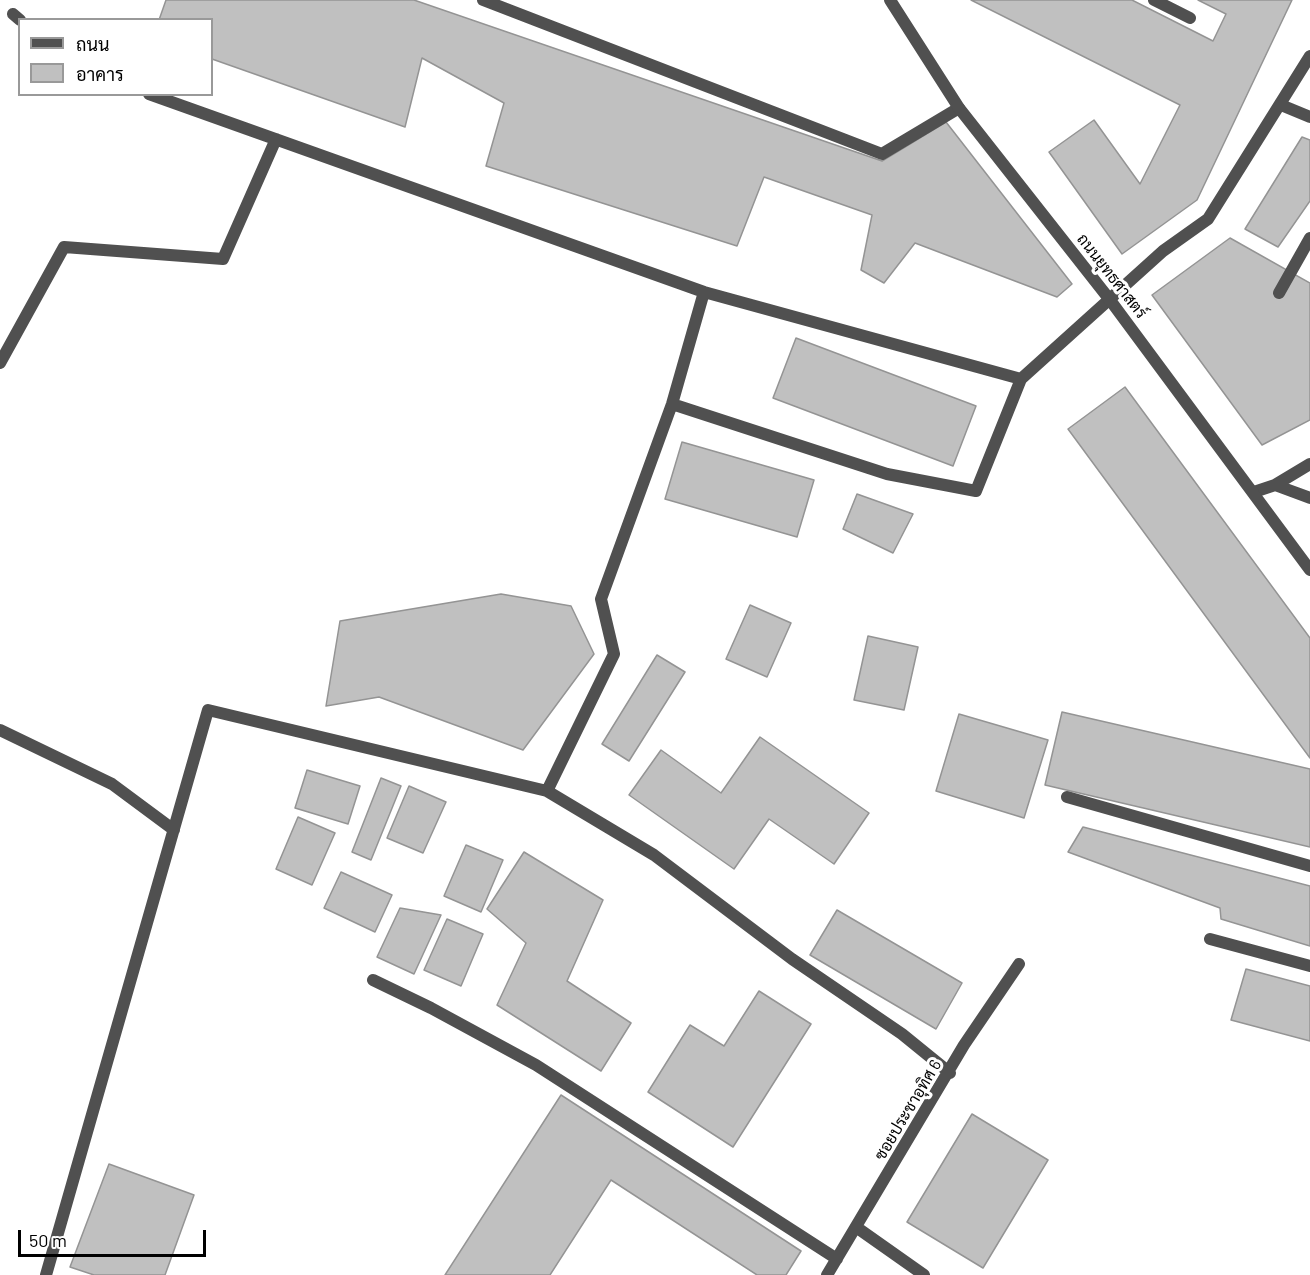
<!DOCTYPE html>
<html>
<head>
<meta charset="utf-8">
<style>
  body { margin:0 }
  #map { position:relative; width:1310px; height:1275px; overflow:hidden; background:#fff; font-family:Barlow,Sarabun,sans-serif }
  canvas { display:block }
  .legend { position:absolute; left:18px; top:18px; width:195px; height:78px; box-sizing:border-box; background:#fff; border:2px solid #999; margin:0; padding:8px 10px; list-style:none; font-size:18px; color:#000 }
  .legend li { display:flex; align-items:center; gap:12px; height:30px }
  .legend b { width:30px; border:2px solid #999 }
  .scale { position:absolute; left:18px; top:1230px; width:188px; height:27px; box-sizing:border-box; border:3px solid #000; border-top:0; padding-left:8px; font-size:18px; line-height:21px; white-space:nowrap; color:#000; -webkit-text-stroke:4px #fff; paint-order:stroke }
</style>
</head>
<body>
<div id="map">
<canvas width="1310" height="1275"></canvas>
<ul class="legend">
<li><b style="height:8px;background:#505050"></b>ถนน</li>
<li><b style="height:16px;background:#c0c0c0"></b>อาคาร</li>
</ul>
<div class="scale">50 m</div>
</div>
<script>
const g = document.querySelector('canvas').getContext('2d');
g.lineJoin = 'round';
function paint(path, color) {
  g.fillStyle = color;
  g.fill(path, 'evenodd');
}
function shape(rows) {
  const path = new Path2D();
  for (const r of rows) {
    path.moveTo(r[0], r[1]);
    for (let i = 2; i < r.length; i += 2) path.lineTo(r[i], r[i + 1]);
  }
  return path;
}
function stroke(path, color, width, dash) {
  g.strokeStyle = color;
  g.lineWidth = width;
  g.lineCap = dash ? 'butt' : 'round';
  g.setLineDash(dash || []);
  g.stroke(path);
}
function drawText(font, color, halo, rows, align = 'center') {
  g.font = font + ' Barlow,Sarabun,sans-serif';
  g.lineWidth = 6;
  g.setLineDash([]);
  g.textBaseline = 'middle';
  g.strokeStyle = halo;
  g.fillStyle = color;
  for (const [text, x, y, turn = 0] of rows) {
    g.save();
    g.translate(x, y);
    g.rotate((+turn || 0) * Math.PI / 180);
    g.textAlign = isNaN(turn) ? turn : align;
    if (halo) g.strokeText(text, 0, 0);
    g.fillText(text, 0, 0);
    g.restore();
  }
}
const building = shape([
  [166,0,414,0,882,161,946,122,1072,284,1057,297,915,243,884,283,861,270,872,215,764,177,737,246,486,166,504,103,422,58,405,127,212,59,212,20,159,20,166,0],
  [971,0,1132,0,1213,41,1226,14,1198,0,1292,0,1197,200,1122,254,1049,152,1094,120,1140,184,1180,105,971,0],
  [1302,137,1310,140,1310,201,1278,247,1245,229,1302,137],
  [1230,238,1310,283,1310,420,1262,445,1152,295,1230,238],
  [796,338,976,406,953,466,773,398,796,338],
  [1125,387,1310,638,1310,758,1068,429,1125,387],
  [682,442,814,480,797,537,665,499,682,442],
  [857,494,913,514,893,553,843,529,857,494],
  [501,594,571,606,594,654,523,750,379,697,326,706,340,621,501,594],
  [750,605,791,623,767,677,726,659,750,605],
  [868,636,918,647,904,710,854,700,868,636],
  [657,655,685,672,629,761,602,744,657,655],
  [1062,712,1310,769,1310,847,1045,785,1062,712],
  [959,714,1048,740,1024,818,936,791,959,714],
  [760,737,869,813,834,864,769,819,734,869,629,795,661,750,721,793,760,737],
  [307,770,360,786,348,824,295,808,307,770],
  [381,778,401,786,371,860,352,852,381,778],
  [409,786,446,802,423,853,387,838,409,786],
  [298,817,335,833,312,885,276,869,298,817],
  [1083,827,1310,886,1310,946,1221,919,1220,908,1068,852,1083,827],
  [466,845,503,860,481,912,444,896,466,845],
  [524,852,603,900,567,981,631,1023,601,1071,497,1005,526,943,487,909,524,852],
  [341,872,392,895,375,932,324,908,341,872],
  [400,908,441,915,414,974,377,957,400,908],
  [837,910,962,983,936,1029,810,955,837,910],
  [447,919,483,934,461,986,424,970,447,919],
  [1246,969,1310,986,1310,1041,1231,1020,1246,969],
  [759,991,811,1024,733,1147,648,1092,690,1025,724,1046,759,991],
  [561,1095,801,1251,786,1275,757,1275,611,1180,550,1275,445,1275,561,1095],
  [972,1114,1048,1160,983,1268,907,1222,972,1114],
  [109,1164,194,1195,165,1275,94,1275,70,1267,109,1164]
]);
paint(building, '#c0c0c0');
stroke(building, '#949494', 1.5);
stroke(shape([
  [483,0,882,154,959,108],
  [1154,0,1190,18],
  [13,14,20,20],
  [149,94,704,292,1021,379],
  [1281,105,1310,117],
  [1279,293,1310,238],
  [0,363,64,247,223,259,276,139],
  [672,404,887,474,976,491,1021,379,1163,251,1208,219,1310,56],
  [1275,485,1310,498],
  [1254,492,1275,485,1310,464],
  [0,730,112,784,174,830],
  [547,791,614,654,601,599,672,404,704,292],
  [1067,797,1310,866],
  [1210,939,1310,966],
  [373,980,431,1008,536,1065,837,1259],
  [856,1227,924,1275],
  [46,1275,208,710,547,791,654,855,792,959,902,1034,950,1073],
  [827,1275,964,1045,1019,964]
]), '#505050', 12);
stroke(shape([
  [890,0,959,108,1110,300,1310,570]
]), '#505050', 12);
drawText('16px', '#000', '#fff', [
  ["ถนนยุทธศาสตร์",1112,276,52],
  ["ซอยประชาอุทิศ 6",908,1110,-59]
]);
</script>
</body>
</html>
